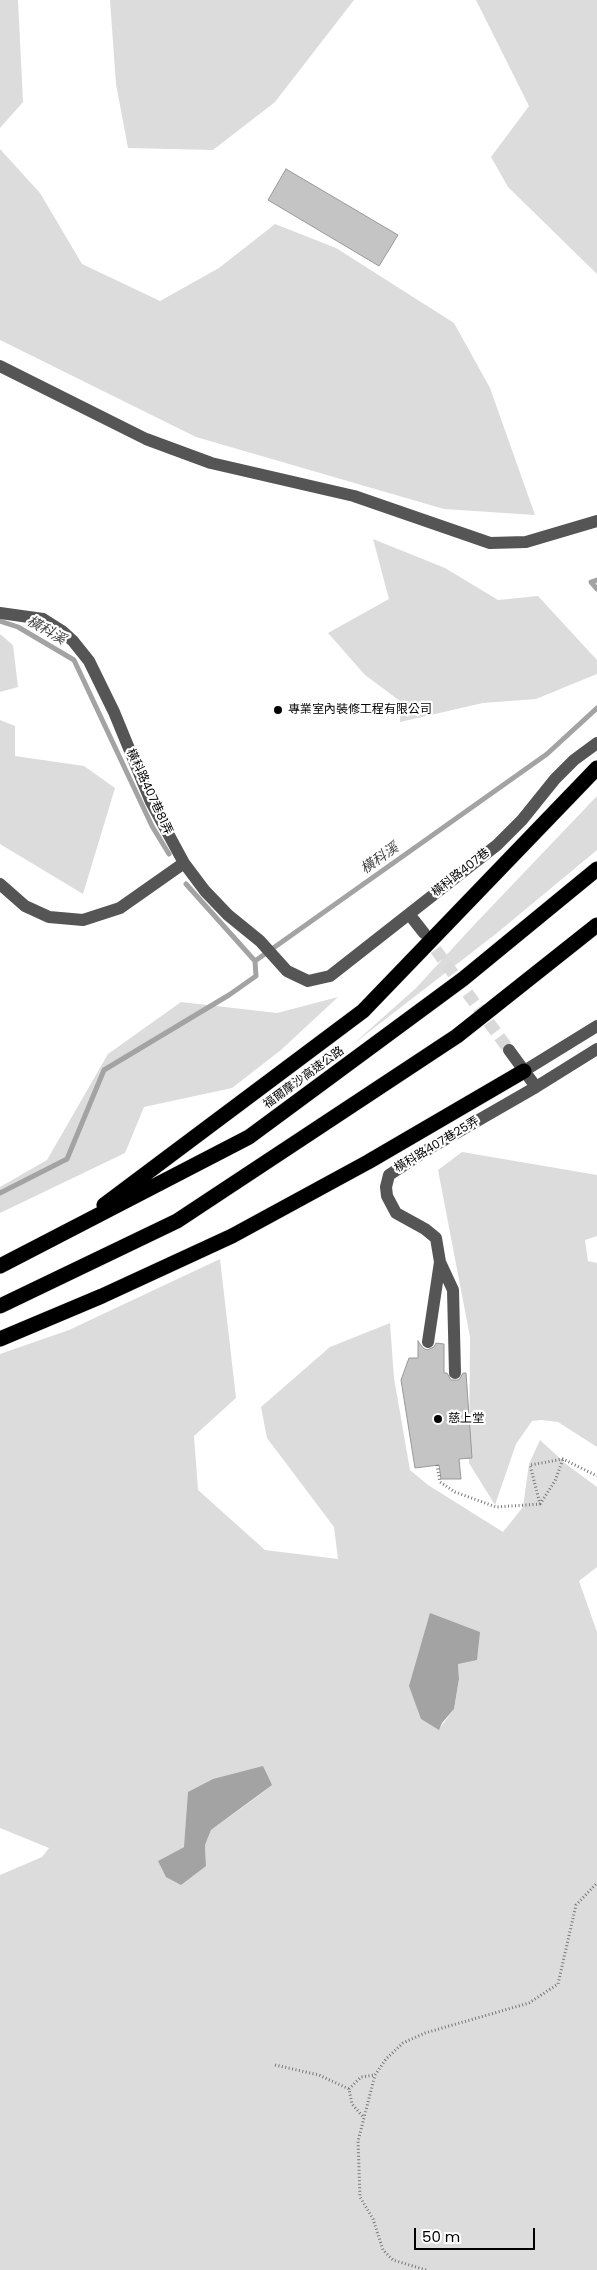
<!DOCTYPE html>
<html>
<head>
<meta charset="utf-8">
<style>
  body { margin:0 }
  #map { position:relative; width:597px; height:2270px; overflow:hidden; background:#fff; font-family:Poppins,sans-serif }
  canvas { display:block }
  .scale { position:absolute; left:414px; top:2228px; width:121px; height:22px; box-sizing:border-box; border:2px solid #000; border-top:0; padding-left:6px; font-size:15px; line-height:18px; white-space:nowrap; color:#000; -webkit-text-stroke:4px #fff; paint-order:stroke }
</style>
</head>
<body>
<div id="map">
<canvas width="597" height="2270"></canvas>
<div class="scale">50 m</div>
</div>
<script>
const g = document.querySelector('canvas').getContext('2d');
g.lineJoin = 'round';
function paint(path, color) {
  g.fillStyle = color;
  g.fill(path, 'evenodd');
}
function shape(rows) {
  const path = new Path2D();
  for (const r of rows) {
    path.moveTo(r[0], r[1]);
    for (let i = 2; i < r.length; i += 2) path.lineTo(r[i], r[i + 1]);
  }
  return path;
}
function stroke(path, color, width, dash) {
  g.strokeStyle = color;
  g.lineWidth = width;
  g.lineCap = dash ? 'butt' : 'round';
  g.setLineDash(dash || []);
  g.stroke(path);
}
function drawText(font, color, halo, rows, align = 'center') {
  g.font = font + ' Poppins,"Noto Sans TC",sans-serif';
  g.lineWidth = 4.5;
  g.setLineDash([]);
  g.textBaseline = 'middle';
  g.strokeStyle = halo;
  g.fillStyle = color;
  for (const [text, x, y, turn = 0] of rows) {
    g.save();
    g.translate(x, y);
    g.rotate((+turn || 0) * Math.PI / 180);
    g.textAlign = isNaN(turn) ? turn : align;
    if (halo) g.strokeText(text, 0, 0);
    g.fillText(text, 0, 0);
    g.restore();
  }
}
paint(shape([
  [0,0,18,0,23,102,0,128],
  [110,0,354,0,275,102,213,150,128,148,116,84],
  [476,0,597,0,597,274,508,187,491,157,529,106],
  [0,149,40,193,82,264,160,301,219,268,275,224,336,248,454,323,490,388,535,515,444,509,196,437,0,340],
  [373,539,445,568,498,600,538,596,597,660,597,674,536,699,483,703,400,722,400,701,365,675,328,633,389,599],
  [0,634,13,645,18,687,0,692],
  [0,720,15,726,15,756,84,766,115,788,83,894,0,844],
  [597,796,597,850,497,933,352,1045,416,988,474,925],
  [338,997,281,1050,232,1088,144,1107,125,1153,0,1213,0,1187,47,1160,108,1054,181,1002,277,1013],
  [462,1152,597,1175,597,1236,585,1240,588,1261,597,1263,597,1447,558,1422,541,1420,532,1421,516,1444,495,1505,469,1463,470,1337,438,1170],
  [220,1259,236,1398,194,1436,198,1490,265,1550,338,1559,334,1527,267,1438,261,1407,330,1347,390,1323,394,1378,410,1470,428,1485,503,1532,523,1507,529,1464,540,1440,566,1464,597,1487,597,1567,579,1581,597,1632,597,2270,0,2270,0,1875,42,1857,49,1848,0,1828,0,1354,69,1330],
  [480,1632,458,1664,459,1679,454,1709,439,1729,421,1719],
  [272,1786,211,1830,205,1845,206,1866,158,1861,184,1847]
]), '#dcdcdc');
paint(shape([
  [430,1613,480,1632,477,1660,458,1664,459,1679,454,1709,442,1723,439,1730,421,1719,409,1686],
  [263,1766,272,1785,211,1830,205,1845,206,1866,181,1885,166,1877,158,1861,184,1847,188,1792,213,1779]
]), '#a3a3a3');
stroke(shape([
  [597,580,591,582,597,589],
  [0,621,18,627,74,660,152,826,169,854],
  [186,884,255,961,547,754,597,708],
  [0,1193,67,1159,104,1070,229,995,256,976,255,961]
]), '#a3a3a3', 5);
const building = shape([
  [286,169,398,235,379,266,268,200,286,169],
  [418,1341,423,1348,427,1350,434,1347,436,1343,444,1344,444,1373,447,1373,451,1380,459,1380,463,1373,466,1373,472,1458,459,1459,461,1479,441,1479,439,1465,415,1468,401,1380,409,1358,418,1358,418,1341]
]);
paint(building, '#c4c4c4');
stroke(building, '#999', 1);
stroke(shape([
  [425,935,509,1050]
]), '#d9d9d9', 12, [12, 6]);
const highway = shape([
  [104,1205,363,1011,597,768],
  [0,1266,249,1137,463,979,597,869],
  [0,1306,177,1221,457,1036,597,925],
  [0,1339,102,1296,232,1236,368,1162,524,1071]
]);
stroke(highway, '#dbdbdb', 16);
stroke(shape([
  [437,1465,440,1482,455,1492,496,1507,540,1504,530,1465,563,1459,597,1476],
  [540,1504,555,1481,563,1459],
  [275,2065,319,2075,349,2089,352,2104,364,2118],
  [349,2089,361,2077,375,2075],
  [426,2270,393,2260,383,2250,373,2219,360,2197,358,2141,375,2075,386,2059,403,2043,425,2033,529,2003,558,1984,576,1905,597,1883]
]), '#777', 3, [1, 2.5]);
stroke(shape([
  [0,366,146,439,211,463,354,496,490,543,526,542,597,521],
  [0,613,43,619,62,631,73,641,89,661,114,712,151,802,184,863,205,891,228,915,260,941,287,971,308,981,330,976,497,845,522,820,555,779,574,760,597,743],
  [0,884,25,906,49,917,83,920,120,908,184,863],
  [409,914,424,933],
  [509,1050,536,1087],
  [524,1071,597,1026],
  [440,1262,453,1290,455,1373],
  [428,1342,440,1262,436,1238,425,1229,396,1213,387,1196,386,1187,389,1175,430,1148,536,1087,597,1049]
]), '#555', 12);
stroke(highway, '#000', 15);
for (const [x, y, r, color] of [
  [278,710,5,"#000"],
  [438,1419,5,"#000"]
]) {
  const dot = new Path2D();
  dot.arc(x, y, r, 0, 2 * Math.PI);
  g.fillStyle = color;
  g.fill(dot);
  stroke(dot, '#fff', 2);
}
drawText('12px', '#000', '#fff', [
  ["專業室內裝修工程有限公司",288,710],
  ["慈上堂",448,1419]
], 'left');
drawText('12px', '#000', '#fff', [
  ["橫科路407巷81弄",149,792,65],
  ["橫科路407巷",461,873,-38],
  ["福爾摩沙高速公路",304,1078,-36],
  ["橫科路407巷25弄",437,1145,-31]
]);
drawText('italic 14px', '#444', '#fff', [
  ["橫科溪",46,631,30],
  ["橫科溪",380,859,-35]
]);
</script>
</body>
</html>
